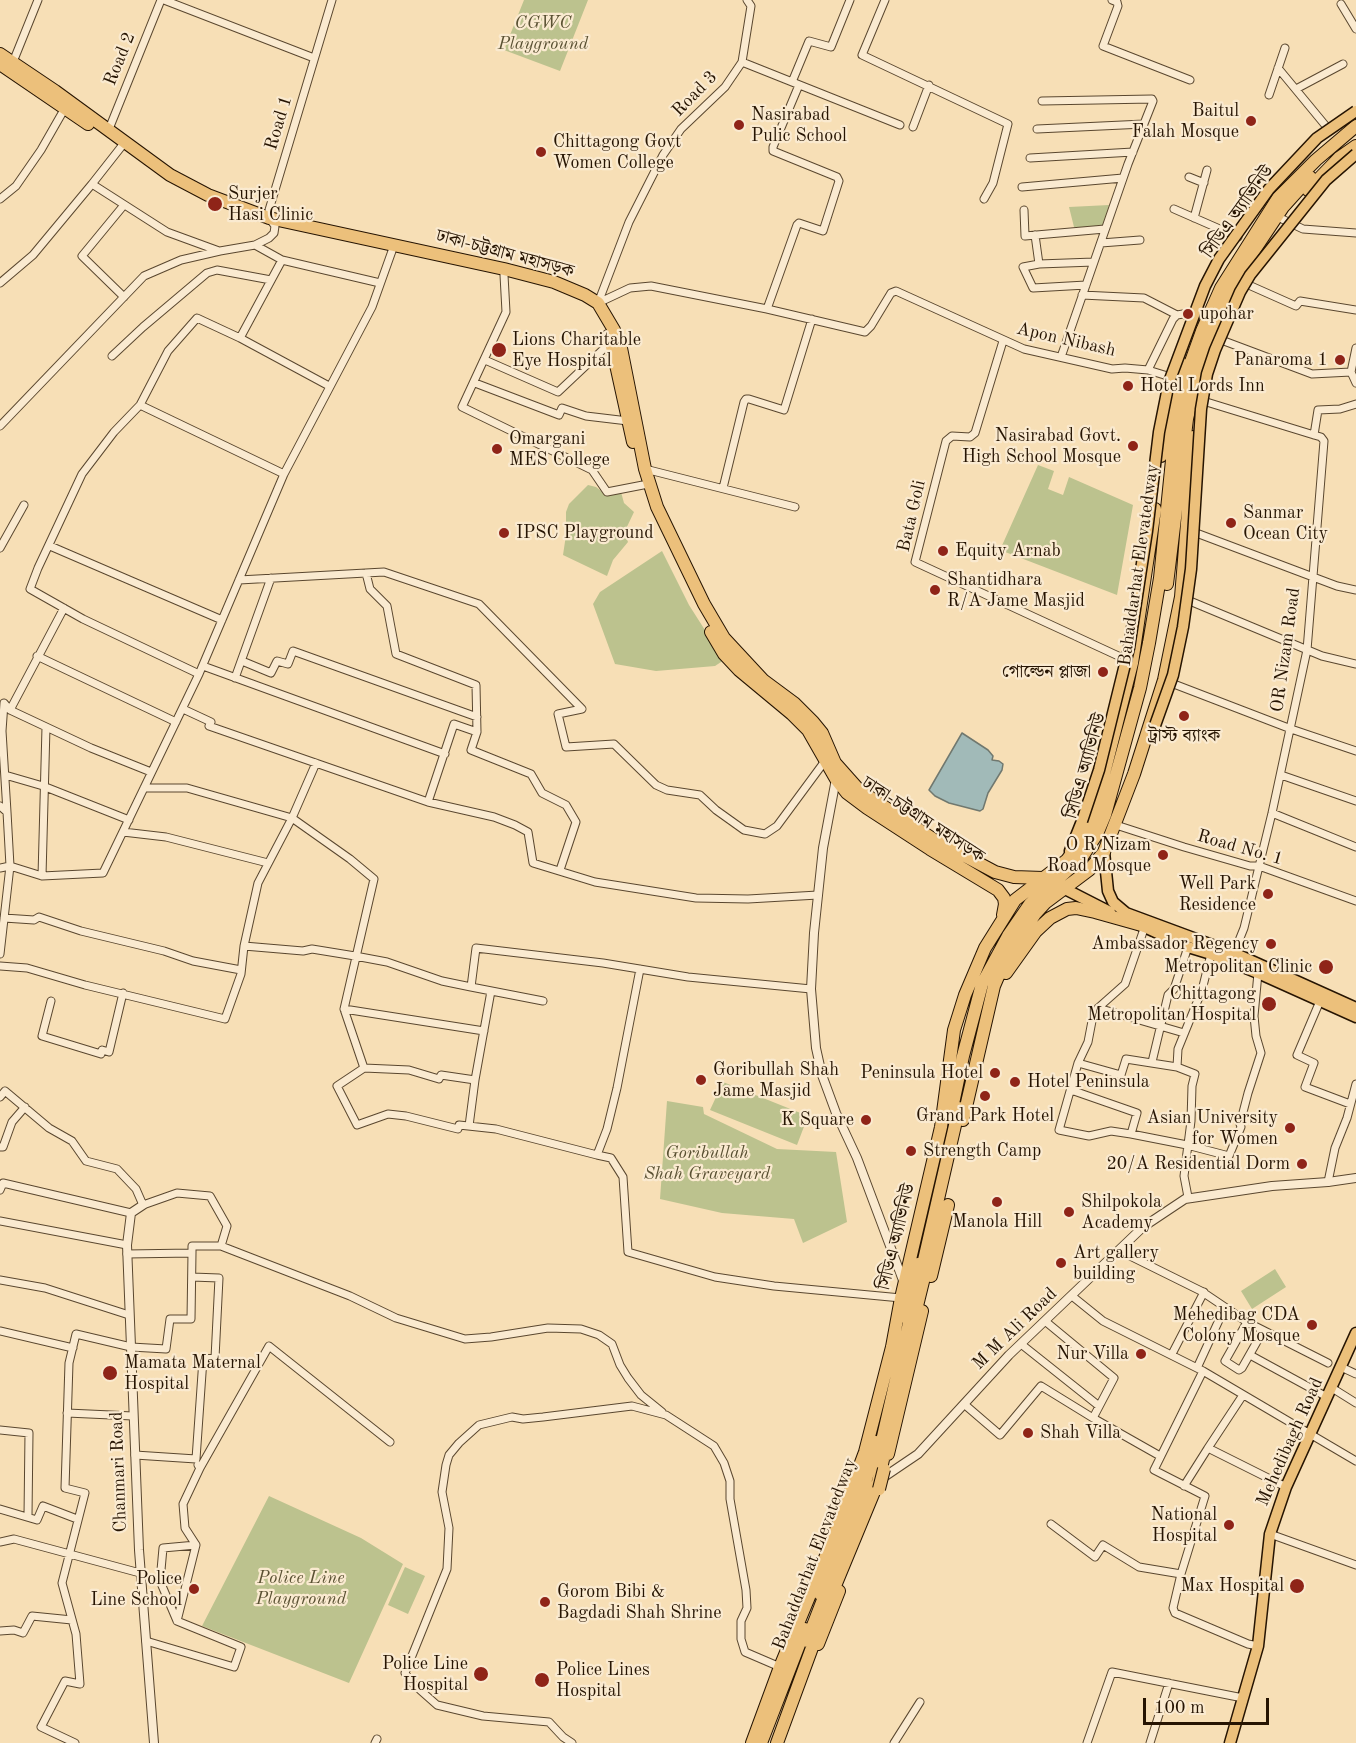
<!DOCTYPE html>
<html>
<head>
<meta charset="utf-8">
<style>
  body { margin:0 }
  #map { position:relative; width:1356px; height:1743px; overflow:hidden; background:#f7dfb6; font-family:"Old Standard TT",serif }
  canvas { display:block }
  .scale { position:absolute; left:1143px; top:1698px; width:126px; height:27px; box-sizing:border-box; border:3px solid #261402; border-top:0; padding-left:8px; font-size:18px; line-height:21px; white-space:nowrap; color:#261402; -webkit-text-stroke:4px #faead0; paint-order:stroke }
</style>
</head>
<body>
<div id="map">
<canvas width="1356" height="1743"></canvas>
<div class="scale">100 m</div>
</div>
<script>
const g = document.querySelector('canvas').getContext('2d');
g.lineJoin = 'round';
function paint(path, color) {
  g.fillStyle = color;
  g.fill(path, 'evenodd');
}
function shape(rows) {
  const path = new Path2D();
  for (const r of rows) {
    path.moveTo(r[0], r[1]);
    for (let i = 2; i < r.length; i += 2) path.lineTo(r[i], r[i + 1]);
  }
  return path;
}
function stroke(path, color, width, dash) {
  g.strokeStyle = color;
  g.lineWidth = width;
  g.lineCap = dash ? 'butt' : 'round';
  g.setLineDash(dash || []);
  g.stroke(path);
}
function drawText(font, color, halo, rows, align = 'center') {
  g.font = font + ' "Old Standard TT","Noto Serif Bengali",serif';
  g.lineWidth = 4.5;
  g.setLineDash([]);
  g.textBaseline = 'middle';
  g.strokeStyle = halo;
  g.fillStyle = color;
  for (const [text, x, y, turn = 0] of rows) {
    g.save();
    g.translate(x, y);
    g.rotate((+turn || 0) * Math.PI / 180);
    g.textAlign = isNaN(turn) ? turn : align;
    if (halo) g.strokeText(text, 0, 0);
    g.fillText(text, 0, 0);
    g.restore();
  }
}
paint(shape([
  [524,0,588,0,560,71,504,50],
  [1109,205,1103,227,1074,227,1069,207],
  [1038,465,1054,471,1048,489,1063,495,1069,477,1133,505,1117,595,1000,550],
  [588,485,596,487,608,496,621,492,624,503,634,512,624,533,628,542,613,560,607,576,563,555,566,535,566,512,569,504],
  [662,551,689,605,724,660,715,666,656,671,615,664,593,604,600,592],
  [723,1082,808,1116,797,1145,710,1110],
  [667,1101,703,1107,704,1114,777,1149,836,1152,847,1222,803,1243,794,1219,722,1213,660,1199],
  [1275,1269,1286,1287,1252,1309,1241,1291],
  [269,1496,361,1538,403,1564,349,1683,202,1626],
  [405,1567,425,1576,408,1614,388,1605]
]), '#bcc28e');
const water = shape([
  [962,733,988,750,993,756,992,760,999,761,1003,764,1002,770,988,793,983,809,980,811,949,803,935,796,929,790,962,733]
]);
paint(water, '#a1bab8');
stroke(water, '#70786f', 1.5);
const minor = shape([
  [164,0,314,58],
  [885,0,862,55,1008,124,993,183,984,199],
  [1112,0,1117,2,1118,6,1103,46,1190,80],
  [1341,4,1356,29],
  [13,62,38,0],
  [742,62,900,125],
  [1278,68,1330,131],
  [792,82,809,41,831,47,850,0],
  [1296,89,1343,64],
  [1269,95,1285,48],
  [1042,101,1152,99,1153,101,1128,164,1061,357],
  [913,127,929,85],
  [109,129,161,0],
  [1037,129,1144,124],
  [125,142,92,184,167,232,219,251],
  [1030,158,1133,152],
  [1189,177,1204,183],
  [1022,187,1123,178],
  [0,199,16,186,41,150,65,108],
  [124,205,82,256,124,297],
  [1174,209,1238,237],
  [1024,210,1025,236,1105,229],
  [1194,218,1207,170],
  [1282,219,1303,229,1356,233],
  [1035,235,1039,264],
  [1101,243,1140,240],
  [255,245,282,260],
  [504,275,506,312,462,407,592,470,607,492,643,485],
  [1242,282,1296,306,1300,301,1356,310],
  [0,283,33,255,92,184],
  [1086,285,1033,288,1023,267,1039,264,1094,262],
  [1082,295,1144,298,1177,315],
  [598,303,630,288,651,286,767,309,865,332,871,326,891,293,896,291,1024,349,1112,369,1125,368,1148,370,1173,319,1177,315,1183,314,1195,320],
  [598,303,629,222,663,155,681,129,725,87,742,62,751,6,747,0],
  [767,309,797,225,799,223,823,231,839,181,837,177,773,151,773,147,799,85],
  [240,338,282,260,380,283],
  [1216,338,1312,374,1351,372],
  [1003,341,975,433,970,437,952,436,946,441,915,562,1127,660],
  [1356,348,1351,372,1356,383],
  [112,356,143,327,207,273,217,270,271,280],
  [485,360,558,392,611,342],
  [1148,370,1174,378],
  [475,383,559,415,562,408,586,416,628,421],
  [1200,400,1314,435,1321,437,1324,441,1307,650,1272,813,1244,928,1234,953],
  [140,405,284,474],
  [0,426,144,276,181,260,220,251,255,245,269,238,274,233,275,226,269,218,269,210,332,0],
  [1314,435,1318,410,1340,409,1356,404],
  [645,469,795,507],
  [723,488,744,402,746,399,749,399,784,410,812,319],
  [1191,531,1337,586,1356,590],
  [50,546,222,620],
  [0,548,24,505],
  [366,573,370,589,387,606,396,654,476,685,477,732],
  [239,580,384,572,479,604,582,709,558,714,566,747,614,744,656,785,667,790,700,795,716,810,744,830,765,834,777,826,825,761],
  [1185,599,1322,656,1356,664],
  [37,656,176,722],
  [242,661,271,673,277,661,288,664,293,651,477,717],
  [203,666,445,754],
  [199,674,83,619,30,589,38,568,82,474,114,432,140,405,168,351,197,318,240,338,329,386],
  [235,678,271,578],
  [1166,681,1291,729,1356,751],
  [183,709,211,722,209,726,428,802,494,817,515,825,528,832,533,863,595,882,696,898,748,899,818,895],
  [10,710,64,608],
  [5,775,43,786,129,820],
  [1281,775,1356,801],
  [144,788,187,788,292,818,350,859,374,879,344,1009,484,1031],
  [428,802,454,724,477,732,471,750,531,774,542,793,566,805,576,822,560,870],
  [0,806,7,812,10,866,42,876,103,873,199,674,284,474,372,307,392,251],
  [7,812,2,731,4,703,10,710,91,748,151,772],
  [1272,813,1356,847],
  [1116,825,1184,847,1250,866,1259,866,1356,901],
  [123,832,166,837,268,863],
  [0,868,10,866,0,954],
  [42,876,46,727],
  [4,918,34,920,39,917,81,931,164,951,193,961,241,970],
  [1145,926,1125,984,1098,1008,1092,1021,1088,1042,1078,1063,1059,1130,1089,1136,1111,1131,1131,1134,1187,1145,1229,1156,1241,1127,1240,1124,1248,1093,1261,1053,1256,1036,1254,1016,1258,973],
  [244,946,258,883,292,818,316,763],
  [0,966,27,968,85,985,225,1019,241,974,244,946,303,951,312,949,355,956,387,962,442,981,471,987,476,948,603,963,688,977,811,989],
  [471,987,543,1001],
  [51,1001,42,1036,101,1054,102,1050,109,1052,123,993],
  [1320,1001,1297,1055,1314,1063,1305,1087,1350,1104],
  [1098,1008,1184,1033],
  [344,1009,364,1068,409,1070,439,1079,441,1075,475,1080],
  [1152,1062,1168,995,1174,989,1188,947],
  [1078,1063,1121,1075,1126,1059,1177,1067,1195,1074,1192,1086,1191,1121,1184,1176,1188,1197],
  [1177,1067,1178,1049,1202,990,1211,954],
  [364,1068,337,1086,357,1125,388,1114,406,1116,458,1129,459,1125,496,1129,597,1155,607,1129,617,1088,640,969],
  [1071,1090,1137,1113,1131,1134],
  [0,1097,5,1091,49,1128,72,1141,86,1161,117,1169,136,1189,143,1205,177,1193,210,1196,227,1226,221,1246],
  [469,1126,475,1080,491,991],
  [0,1147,3,1147,12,1122,25,1107],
  [597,1155,611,1158,623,1177,628,1252,715,1277,774,1286,901,1298],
  [1328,1182,1335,1148,1347,1118,1356,1084],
  [0,1190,3,1183,131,1213],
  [0,1221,127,1245],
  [1120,1251,1201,1291,1247,1322,1328,1363],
  [127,1254,192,1253,192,1246,221,1246,350,1296,396,1318,465,1339,491,1337,548,1328,581,1329,599,1335,612,1344,620,1365,628,1378,641,1395,662,1412],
  [0,1280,45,1288,129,1315],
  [1072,1296,1103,1321,1203,1371,1356,1461],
  [1247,1322,1225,1361,1239,1370,1242,1368,1263,1331],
  [0,1331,73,1348],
  [1021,1344,1099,1406],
  [1172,1354,1204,1292],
  [1250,1355,1327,1397],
  [1341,1367,1356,1374],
  [1197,1368,1225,1307],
  [1332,1388,1356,1403],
  [1243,1395,1208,1448,1286,1487],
  [964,1404,1000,1435,1041,1386,1093,1418,1114,1378,1045,1321],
  [67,1413,133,1416],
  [1093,1418,1160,1456],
  [0,1430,29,1433,28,1516],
  [135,1455,196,1459,203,1359,215,1358,219,1278,192,1277],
  [200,1468,269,1346,390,1442],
  [1184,1486,1208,1448],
  [0,1509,37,1520,43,1506,77,1519],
  [1051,1524,1095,1557,1103,1545,1139,1567,1181,1574,1205,1496,1154,1470,1203,1371],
  [1270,1534,1356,1565],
  [0,1542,14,1539,140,1573],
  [1181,1574,1173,1608,1175,1613,1248,1644,1258,1646],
  [177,1621,196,1545,185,1528,183,1504,200,1468,198,1465],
  [0,1631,14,1630,23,1633,32,1616,72,1620],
  [146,1641,234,1667,241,1647,177,1621,160,1581,163,1548,196,1545],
  [75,1743,41,1727,65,1681,80,1684,76,1634,62,1583,85,1493,65,1488,69,1363,76,1334,131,1347,166,1349,170,1319,191,1319,192,1253],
  [375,1743,377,1739],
  [572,1743,563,1737,549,1722,483,1716,437,1705,411,1682,405,1673,447,1569,449,1528,442,1492,446,1465,449,1455,459,1443,479,1425,512,1417,523,1419,543,1417,632,1406,666,1415,714,1446,724,1463,730,1481,730,1499,746,1590,747,1608,741,1621,741,1639,745,1652,780,1667],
  [894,1743,920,1702],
  [1087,1743,1112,1672,1243,1698],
  [1150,1743,1169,1683]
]);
const tertiary = shape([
  [836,779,823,848,814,933,811,989,816,1048,822,1075,836,1113,857,1158,904,1283],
  [143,1205,131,1213,127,1245,139,1550,154,1743],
  [881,1479,918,1454,1009,1355,1143,1227,1185,1199,1272,1186,1328,1182,1356,1178]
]);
const primary = shape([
  [1070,851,1082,821],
  [1104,852,1108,891,1113,902,1126,913,1234,953,1356,1008],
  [1065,889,1110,912],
  [1138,924,1188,947,1211,954,1258,973,1356,1017],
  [1230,1743,1258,1646,1270,1534,1286,1487,1356,1333]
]);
const trunk = shape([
  [0,54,55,91,170,175,208,195,269,218,504,269,554,282,585,295,598,303,614,330,621,348,645,469,657,507,704,604,724,638,763,680,794,703,813,722,822,733,835,763,859,790,933,839,995,872,1014,877,1043,878],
  [0,64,88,124],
  [1308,190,1339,158,1356,146],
  [608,336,611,342,633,442],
  [1161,456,1169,406,1180,362],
  [1167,584,1187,419,1196,378,1207,339,1226,298,1251,255,1283,207,1310,177],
  [711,632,724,654,739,670,792,714,808,730,836,779,847,793,867,808,930,849,998,890,1004,898,1005,904,1003,915],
  [1006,973,1036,931,1050,918,1067,909,1076,908,1095,912,1145,926],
  [950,1118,963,1056,982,984,1008,936,1030,904,1082,857,1097,834,1105,815,1140,688,1149,643,1160,578,1177,411,1188,370,1202,331,1221,288,1278,198,1316,160,1356,126],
  [963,1120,994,986,1006,958,1035,914,1045,903,1089,870,1104,852,1134,774,1164,680,1181,597,1194,437],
  [921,1273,959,1108],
  [931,1276,948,1205],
  [905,1317,918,1264],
  [914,1318,927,1265],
  [879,1454,912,1310],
  [888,1454,922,1311],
  [820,1594,864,1487,876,1442],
  [830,1598,878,1482,886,1446],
  [807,1641,828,1587],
  [818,1644,839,1591],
  [752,1743,780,1667,830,1546,865,1452,892,1347,901,1298,941,1127,954,1030,965,995,985,948,1015,900,1067,860,1081,841,1094,813,1132,663,1155,509],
  [761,1743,805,1629],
  [777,1743,817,1634]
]);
stroke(minor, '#5a472f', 9);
stroke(tertiary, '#5a472f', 10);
stroke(primary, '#261402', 13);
stroke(trunk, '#261402', 14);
stroke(minor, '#faead0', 7);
stroke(tertiary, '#faead0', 8);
stroke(primary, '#ecc07b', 10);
stroke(trunk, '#ecc07b', 12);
const primaryBridge = shape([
  [1153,731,1173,675,1183,627,1191,569,1201,409,1207,374,1215,350,1240,292,1250,275,1326,180,1356,154],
  [1082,821,1099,770,1129,648,1147,531,1159,432,1169,382,1205,286,1219,259,1269,189,1317,138,1356,111]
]);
const trunkBridge = shape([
  [879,1489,884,1469]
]);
stroke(primaryBridge, '#261402', 13, []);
stroke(trunkBridge, '#261402', 14, []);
stroke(primaryBridge, '#ecc07b', 10);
stroke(trunkBridge, '#ecc07b', 12);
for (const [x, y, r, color] of [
  [1251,121,6,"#8f2418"],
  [739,125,6,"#8f2418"],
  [541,152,6,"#8f2418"],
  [215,204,8,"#8f2418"],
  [1188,314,6,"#8f2418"],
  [499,350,8,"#8f2418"],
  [1340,360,6,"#8f2418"],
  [1128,386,6,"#8f2418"],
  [1133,446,6,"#8f2418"],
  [497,449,6,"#8f2418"],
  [1231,523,6,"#8f2418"],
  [504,533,6,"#8f2418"],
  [943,551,6,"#8f2418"],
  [935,590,6,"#8f2418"],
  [1103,672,6,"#8f2418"],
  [1184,716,6,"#8f2418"],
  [1163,855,6,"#8f2418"],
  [1268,894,6,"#8f2418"],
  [1271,944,6,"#8f2418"],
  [1326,967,8,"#8f2418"],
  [1269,1004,8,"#8f2418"],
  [995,1073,6,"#8f2418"],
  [701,1080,6,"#8f2418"],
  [1015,1082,6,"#8f2418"],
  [985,1096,6,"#8f2418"],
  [866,1120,6,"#8f2418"],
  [1290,1128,6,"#8f2418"],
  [911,1151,6,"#8f2418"],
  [1302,1164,6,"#8f2418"],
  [997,1202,6,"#8f2418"],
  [1069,1212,6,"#8f2418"],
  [1061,1263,6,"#8f2418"],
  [1312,1325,6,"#8f2418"],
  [1141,1354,6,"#8f2418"],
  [110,1373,8,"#8f2418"],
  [1028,1433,6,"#8f2418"],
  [1229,1525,6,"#8f2418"],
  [1297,1586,8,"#8f2418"],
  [194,1589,6,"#8f2418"],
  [545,1602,6,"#8f2418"],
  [481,1674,8,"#8f2418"],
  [542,1680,8,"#8f2418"]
]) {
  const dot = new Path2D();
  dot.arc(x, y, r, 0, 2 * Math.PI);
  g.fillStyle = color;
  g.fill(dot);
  stroke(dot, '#faead0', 2);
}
drawText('italic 18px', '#5a5133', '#faead0', [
  ["CGWC",543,23],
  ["Playground",543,44],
  ["Goribullah",707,1153],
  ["Shah Graveyard",707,1174],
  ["Police Line",301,1578],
  ["Playground",301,1599]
]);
drawText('18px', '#261402', '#faead0', [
  ["Road 2",120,59,-68],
  ["Road 3",695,94,-46],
  ["Road 1",279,123,-73],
  ["সিডিএ অ্যাভিনিউ",1238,212,-54],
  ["ঢাকা-চট্টগ্রাম মহাসড়ক",505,254,15],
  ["Apon Nibash",1066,340,13],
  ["Bata Goli",912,516,-77],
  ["Bahaddarhat Elevatedway",1139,565,-82],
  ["OR Nizam Road",1286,650,-82],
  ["সিডিএ অ্যাভিনিউ",1086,766,-74],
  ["ঢাকা-চট্টগ্রাম মহাসড়ক",923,820,33],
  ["Road No. 1",1240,848,16],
  ["সিডিএ অ্যাভিনিউ",897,1237,-76],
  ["M M Ali Road",1015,1329,-44],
  ["Mehedibagh Road",1290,1442,-66],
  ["Chanmari Road",119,1472,-92],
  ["Bahaddarhat Elevatedway",815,1554,-69]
]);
drawText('18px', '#261402', '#faead0', [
  ["Baitul",1239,111,"right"],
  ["Falah Mosque",1239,132,"right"],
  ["Nasirabad",751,115],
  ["Pulic School",751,136],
  ["Chittagong Govt",553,142],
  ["Women College",553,163],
  ["Surjer",228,194],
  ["Hasi Clinic",228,215],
  ["upohar",1200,314],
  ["Lions Charitable",512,340],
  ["Eye Hospital",512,361],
  ["Panaroma 1",1328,360,"right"],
  ["Hotel Lords Inn",1140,386],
  ["Nasirabad Govt.",1121,436,"right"],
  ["High School Mosque",1121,457,"right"],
  ["Omargani",509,439],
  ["MES College",509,460],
  ["Sanmar",1243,513],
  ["Ocean City",1243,534],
  ["IPSC Playground",516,533],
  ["Equity Arnab",955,551],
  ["Shantidhara",947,580],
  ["R/A Jame Masjid",947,601],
  ["গোল্ডেন প্লাজা",1091,672,"right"],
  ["ট্রাস্ট ব্যাংক",1184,736,"center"],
  ["O R Nizam",1151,845,"right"],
  ["Road Mosque",1151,866,"right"],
  ["Well Park",1256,884,"right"],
  ["Residence",1256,905,"right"],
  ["Ambassador Regency",1259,944,"right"],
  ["Metropolitan Clinic",1312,967,"right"],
  ["Chittagong",1256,994,"right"],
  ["Metropolitan Hospital",1256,1015,"right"],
  ["Goribullah Shah",713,1070],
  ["Jame Masjid",713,1091],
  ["Peninsula Hotel",983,1073,"right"],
  ["Hotel Peninsula",1027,1082],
  ["Grand Park Hotel",985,1116,"center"],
  ["Asian University",1278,1118,"right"],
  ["for Women",1278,1139,"right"],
  ["K Square",854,1120,"right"],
  ["Strength Camp",923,1151],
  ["20/A Residential Dorm",1290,1164,"right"],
  ["Shilpokola",1081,1202],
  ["Academy",1081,1223],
  ["Manola Hill",997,1222,"center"],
  ["Art gallery",1073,1253],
  ["building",1073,1274],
  ["Mehedibag CDA",1300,1315,"right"],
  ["Colony Mosque",1300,1336,"right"],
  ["Nur Villa",1129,1354,"right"],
  ["Mamata Maternal",124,1363],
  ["Hospital",124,1384],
  ["Shah Villa",1040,1433],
  ["National",1217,1515,"right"],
  ["Hospital",1217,1536,"right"],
  ["Police",182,1579,"right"],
  ["Line School",182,1600,"right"],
  ["Max Hospital",1284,1586,"right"],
  ["Gorom Bibi &",557,1592],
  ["Bagdadi Shah Shrine",557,1613],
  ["Police Line",468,1664,"right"],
  ["Hospital",468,1685,"right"],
  ["Police Lines",556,1670],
  ["Hospital",556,1691]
], 'left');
</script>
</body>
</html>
